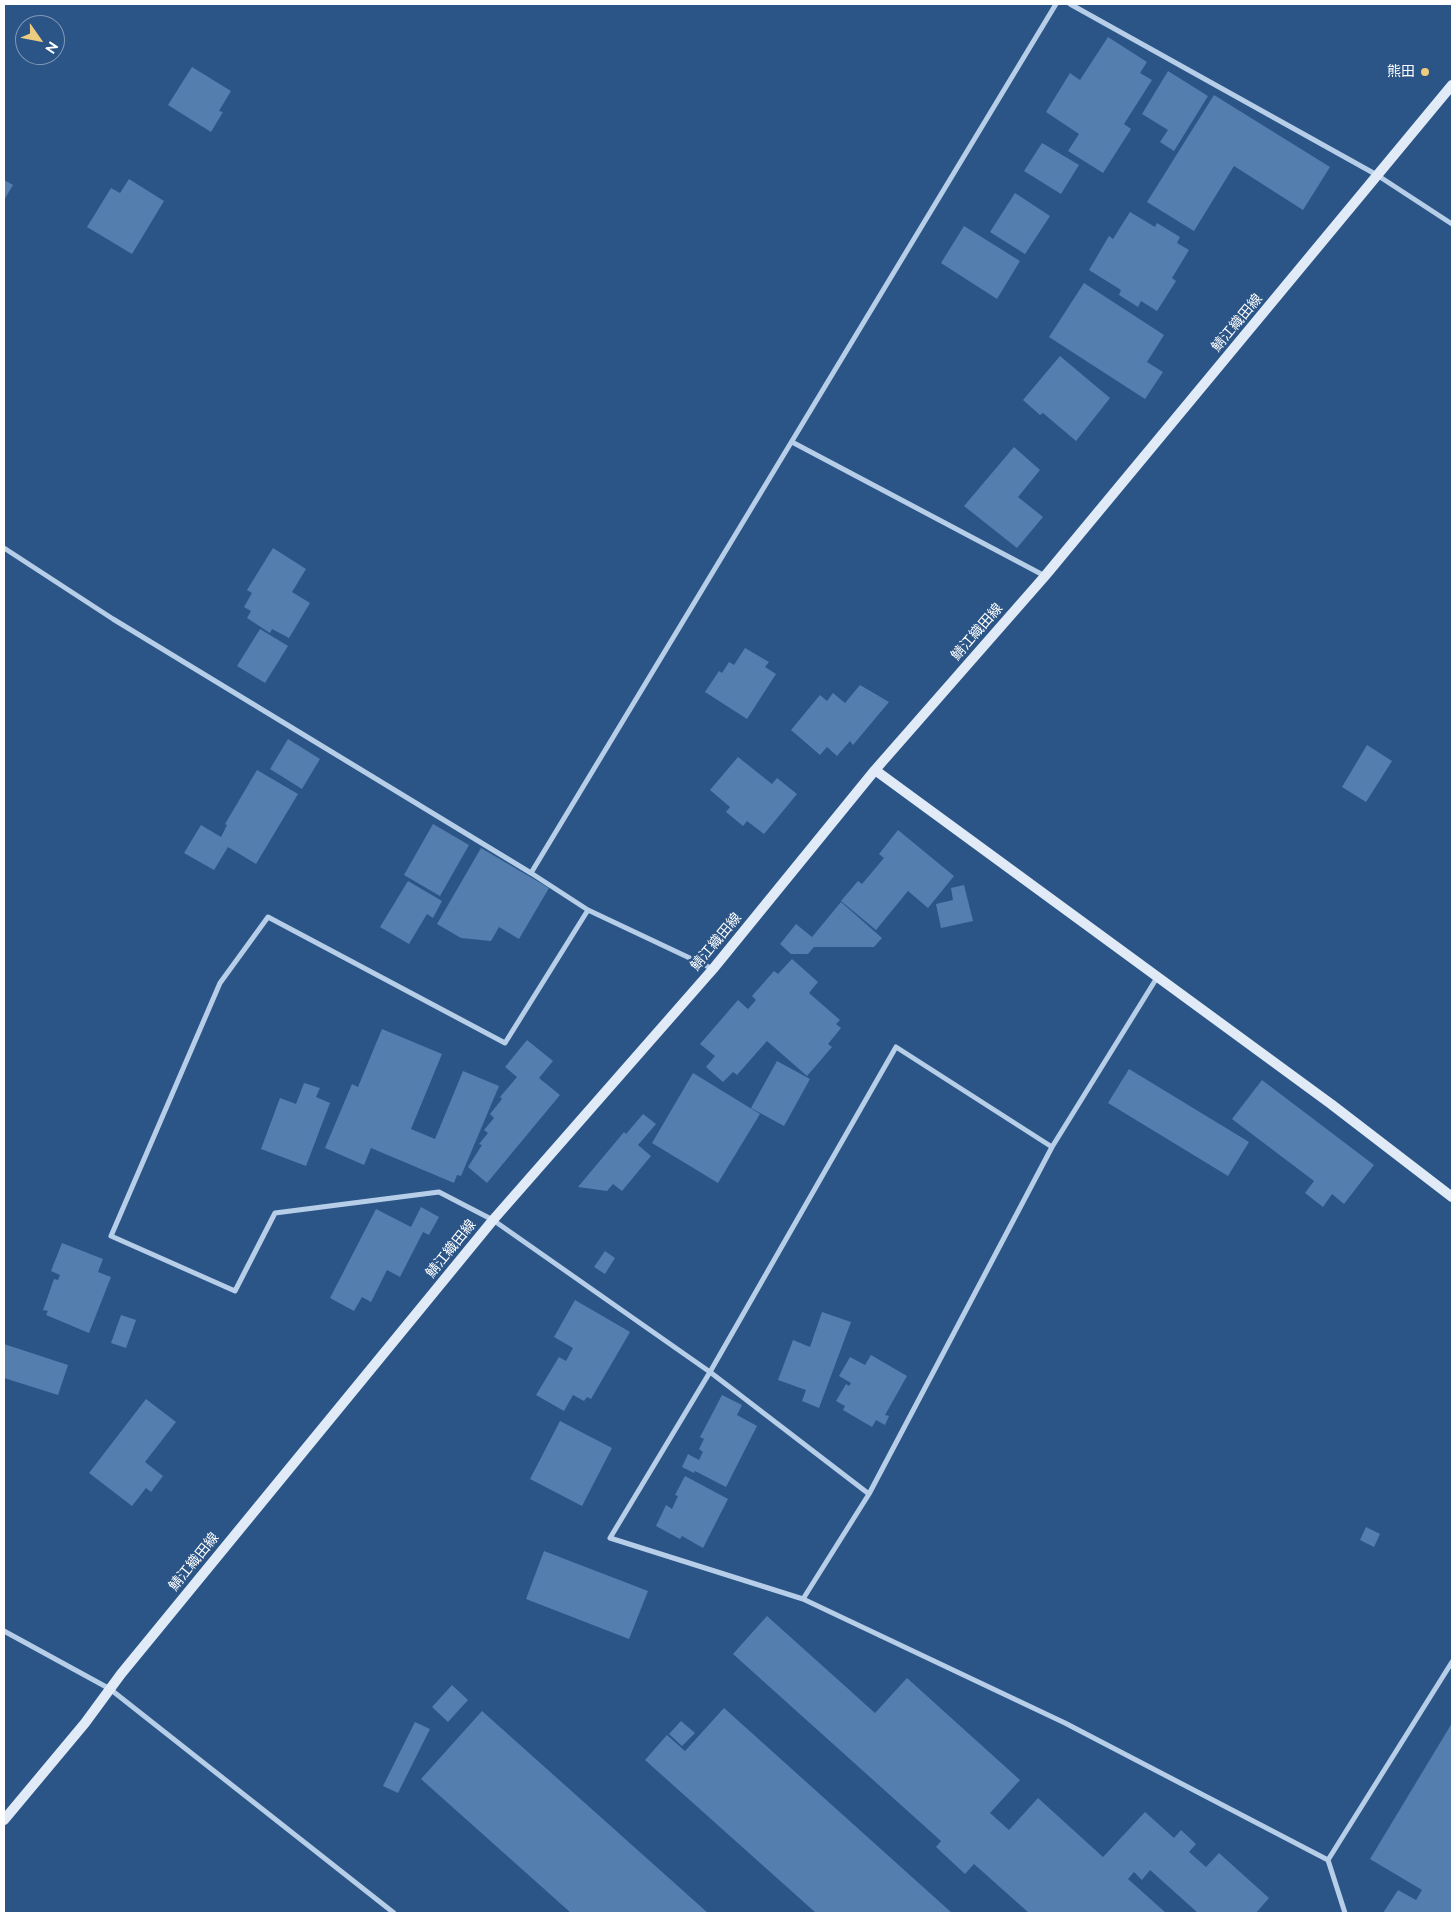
<!DOCTYPE html>
<html>
<head>
<meta charset="utf-8">
<style>
  body { margin:0 }
  #map { position:relative; width:1456px; height:1917px; overflow:hidden; background:#2b5587; font-family:Raleway,sans-serif }
  canvas { display:block }
  .frame { position:absolute; inset:0; border:5px solid #fff; pointer-events:none }
  .north { position:absolute; left:15px; top:15px; width:50px; height:50px; box-sizing:border-box; background:#2b5587; border:1px solid #8099b7; border-radius:50%; rotate:123deg; font-size:14px; font-weight:700; line-height:20px; text-align:center; color:#fff }
  .north::after { content:''; display:block; margin:auto; width:18px; height:22px; background:#eecc7f; clip-path:polygon(50% 0,100% 100%,50% 72%,0 100%) }
</style>
</head>
<body>
<div id="map">
<canvas width="1456" height="1917"></canvas>
<div class="frame"></div>
<div class="north">N</div>
</div>
<script>
const g = document.querySelector('canvas').getContext('2d');
g.lineJoin = 'round';
function paint(path, color) {
  g.fillStyle = color;
  g.fill(path, 'evenodd');
}
function shape(rows) {
  const path = new Path2D();
  for (const r of rows) {
    path.moveTo(r[0], r[1]);
    for (let i = 2; i < r.length; i += 2) path.lineTo(r[i], r[i + 1]);
  }
  return path;
}
function stroke(path, color, width, dash) {
  g.strokeStyle = color;
  g.lineWidth = width;
  g.lineCap = dash ? 'butt' : 'round';
  g.setLineDash(dash || []);
  g.stroke(path);
}
function drawText(font, color, halo, rows, align = 'center') {
  g.font = font + ' Raleway,"Noto Sans JP",sans-serif';
  g.lineWidth = 5;
  g.setLineDash([]);
  g.textBaseline = 'middle';
  g.strokeStyle = halo;
  g.fillStyle = color;
  for (const [text, x, y, turn = 0] of rows) {
    g.save();
    g.translate(x, y);
    g.rotate((+turn || 0) * Math.PI / 180);
    g.textAlign = isNaN(turn) ? turn : align;
    if (halo) g.strokeText(text, 0, 0);
    g.fillText(text, 0, 0);
    g.restore();
  }
}
paint(shape([
  [1108,37,1147,62,1140,73,1152,80,1124,124,1131,129,1103,173,1068,151,1079,134,1046,112,1070,73,1080,80],
  [192,67,231,91,219,111,223,112,211,132,168,105],
  [1168,71,1208,96,1174,151,1160,142,1168,130,1142,114],
  [1214,95,1330,167,1303,210,1234,166,1194,231,1147,202],
  [1042,143,1079,165,1061,194,1024,171],
  [129,179,164,201,132,254,87,227,111,188,120,193],
  [4,180,13,185,4,200],
  [1015,193,1050,216,1025,254,990,232],
  [1130,212,1155,227,1157,223,1180,237,1177,243,1189,250,1172,278,1176,281,1157,311,1141,301,1138,307,1119,295,1121,290,1089,270,1109,236,1113,239],
  [964,226,1020,261,997,299,941,263],
  [1084,283,1164,335,1147,362,1163,372,1145,399,1049,337],
  [1060,356,1110,398,1076,441,1043,413,1040,415,1023,400],
  [1014,447,1040,470,1018,497,1043,517,1017,548,964,506],
  [273,548,306,569,292,592,310,603,289,638,272,629,270,633,247,618,251,611,244,607,252,593,247,590],
  [260,629,288,646,265,683,237,666],
  [745,648,769,662,765,667,776,674,747,719,705,692,719,671,722,673,729,662,734,665],
  [860,685,889,702,853,745,850,741,837,756,827,747,820,755,791,730,820,695,827,701,833,693,845,703],
  [288,739,320,759,302,789,270,769],
  [1367,745,1392,761,1366,802,1342,787],
  [738,757,772,784,777,778,797,794,764,834,747,821,743,826,726,812,730,807,710,790],
  [257,770,298,794,256,864,228,847,214,870,184,853,201,825,221,837,227,825,225,824],
  [433,824,469,845,440,896,404,875],
  [898,830,954,876,928,908,908,891,876,930,841,901,858,881,862,884,884,858,879,854],
  [481,848,549,888,519,939,499,927,491,941,461,938,437,924],
  [408,881,442,901,433,918,427,914,409,944,380,927],
  [964,885,973,921,941,928,936,904,953,900,951,888],
  [841,902,882,938,874,947,814,947,808,954,791,954,780,944,796,924,812,937],
  [792,959,818,982,809,993,840,1020,836,1024,841,1028,828,1044,832,1047,807,1076,767,1041,737,1075,733,1072,723,1082,706,1067,715,1056,700,1044,738,1000,748,1009,756,1000,752,996,774,971,778,974],
  [382,1029,442,1054,411,1129,435,1139,463,1071,499,1086,461,1176,457,1175,454,1183,371,1148,364,1165,325,1148,352,1084,358,1087],
  [527,1040,553,1061,539,1078,560,1095,487,1183,468,1167,482,1145,479,1144,488,1133,484,1130,494,1118,490,1114,502,1099,500,1097,517,1077,505,1067],
  [777,1061,810,1079,784,1126,751,1108],
  [1129,1069,1249,1142,1228,1176,1108,1103],
  [693,1073,760,1114,718,1183,652,1143],
  [1262,1080,1374,1165,1344,1204,1332,1194,1323,1207,1305,1193,1314,1181,1232,1119],
  [304,1083,320,1088,316,1097,330,1103,306,1166,261,1149,280,1098,296,1104],
  [643,1114,656,1124,638,1145,651,1156,622,1191,613,1184,607,1191,578,1187,624,1132,626,1134],
  [421,1207,439,1217,429,1235,423,1232,400,1277,387,1270,371,1302,362,1297,354,1311,330,1298,376,1209,411,1227],
  [62,1243,103,1259,98,1272,111,1277,89,1333,46,1315,48,1311,43,1310,54,1279,58,1280,60,1275,51,1271],
  [605,1251,615,1258,605,1274,594,1267],
  [575,1300,630,1332,591,1399,587,1397,584,1401,573,1395,564,1411,536,1395,559,1357,566,1361,573,1348,554,1337],
  [822,1312,851,1322,819,1408,802,1401,806,1390,778,1380,793,1340,810,1347],
  [121,1315,136,1320,126,1348,111,1343],
  [4,1344,68,1365,58,1395,4,1378],
  [871,1355,907,1376,885,1415,889,1416,885,1425,876,1420,872,1427,843,1410,845,1406,836,1401,846,1384,849,1386,851,1383,839,1376,850,1357,865,1365],
  [722,1395,742,1405,737,1415,757,1426,726,1487,695,1471,694,1473,682,1467,688,1454,699,1460,703,1452,699,1449,704,1439,700,1437],
  [146,1399,176,1422,145,1462,163,1476,151,1492,146,1488,132,1506,89,1473],
  [560,1421,612,1448,582,1506,530,1479],
  [685,1476,728,1499,703,1548,682,1536,680,1539,656,1526,666,1505,672,1509,678,1496,675,1495],
  [1366,1527,1380,1534,1374,1547,1360,1540],
  [544,1551,648,1591,629,1639,526,1599],
  [767,1616,875,1713,907,1678,1020,1780,990,1813,1009,1830,1038,1798,1103,1857,1145,1812,1174,1838,1181,1830,1196,1844,1189,1852,1206,1867,1219,1853,1269,1898,1256,1913,1198,1913,1150,1870,1142,1880,1134,1872,1128,1879,1166,1913,1029,1913,974,1864,965,1874,936,1847,941,1841,733,1654],
  [452,1685,468,1700,448,1722,432,1707],
  [724,1708,952,1913,816,1913,645,1760,667,1735,685,1751],
  [482,1711,708,1913,571,1913,421,1779],
  [681,1721,695,1733,682,1746,669,1734],
  [415,1722,430,1729,398,1793,383,1786],
  [1452,1723,1452,1913,1383,1913,1398,1890,1416,1900,1422,1890,1370,1859]
]), '#537eae');
stroke(shape([
  [1070,4,1377,175,1452,224],
  [792,442,1045,576],
  [4,548,113,619,531,873,588,910,713,969],
  [531,873,1056,4],
  [588,910,505,1043,268,917,220,983,111,1236,235,1291,275,1213,439,1192,493,1220,710,1372,869,1494],
  [1052,1147,896,1047,710,1372,610,1538,803,1599,1065,1723,1328,1860,1345,1913],
  [803,1599,869,1494,1052,1147,1158,976],
  [4,1631,110,1689,394,1913],
  [1328,1860,1452,1662]
]), '#b7cee8', 5);
stroke(shape([
  [875,770,1331,1104,1452,1197],
  [4,1820,85,1723,121,1674,493,1220,713,969,875,770,1045,576,1452,85]
]), '#e1ebf7', 10);
for (const [x, y, r, color] of [
  [1425,72,5,"#eecc7f"]
]) {
  const dot = new Path2D();
  dot.arc(x, y, r, 0, 2 * Math.PI);
  g.fillStyle = color;
  g.fill(dot);
  stroke(dot, '#2b5587', 2);
}
drawText('14px', '#fff', '#2b5587', [
  ["熊田",1415,72]
], 'right');
drawText('14px', '#fff', '#2b5587', [
  ["鯖江織田線",1237,323,-50],
  ["鯖江織田線",977,632,-49],
  ["鯖江織田線",716,942,-50],
  ["鯖江織田線",451,1249,-51],
  ["鯖江織田線",194,1562,-51]
]);
</script>
</body>
</html>
